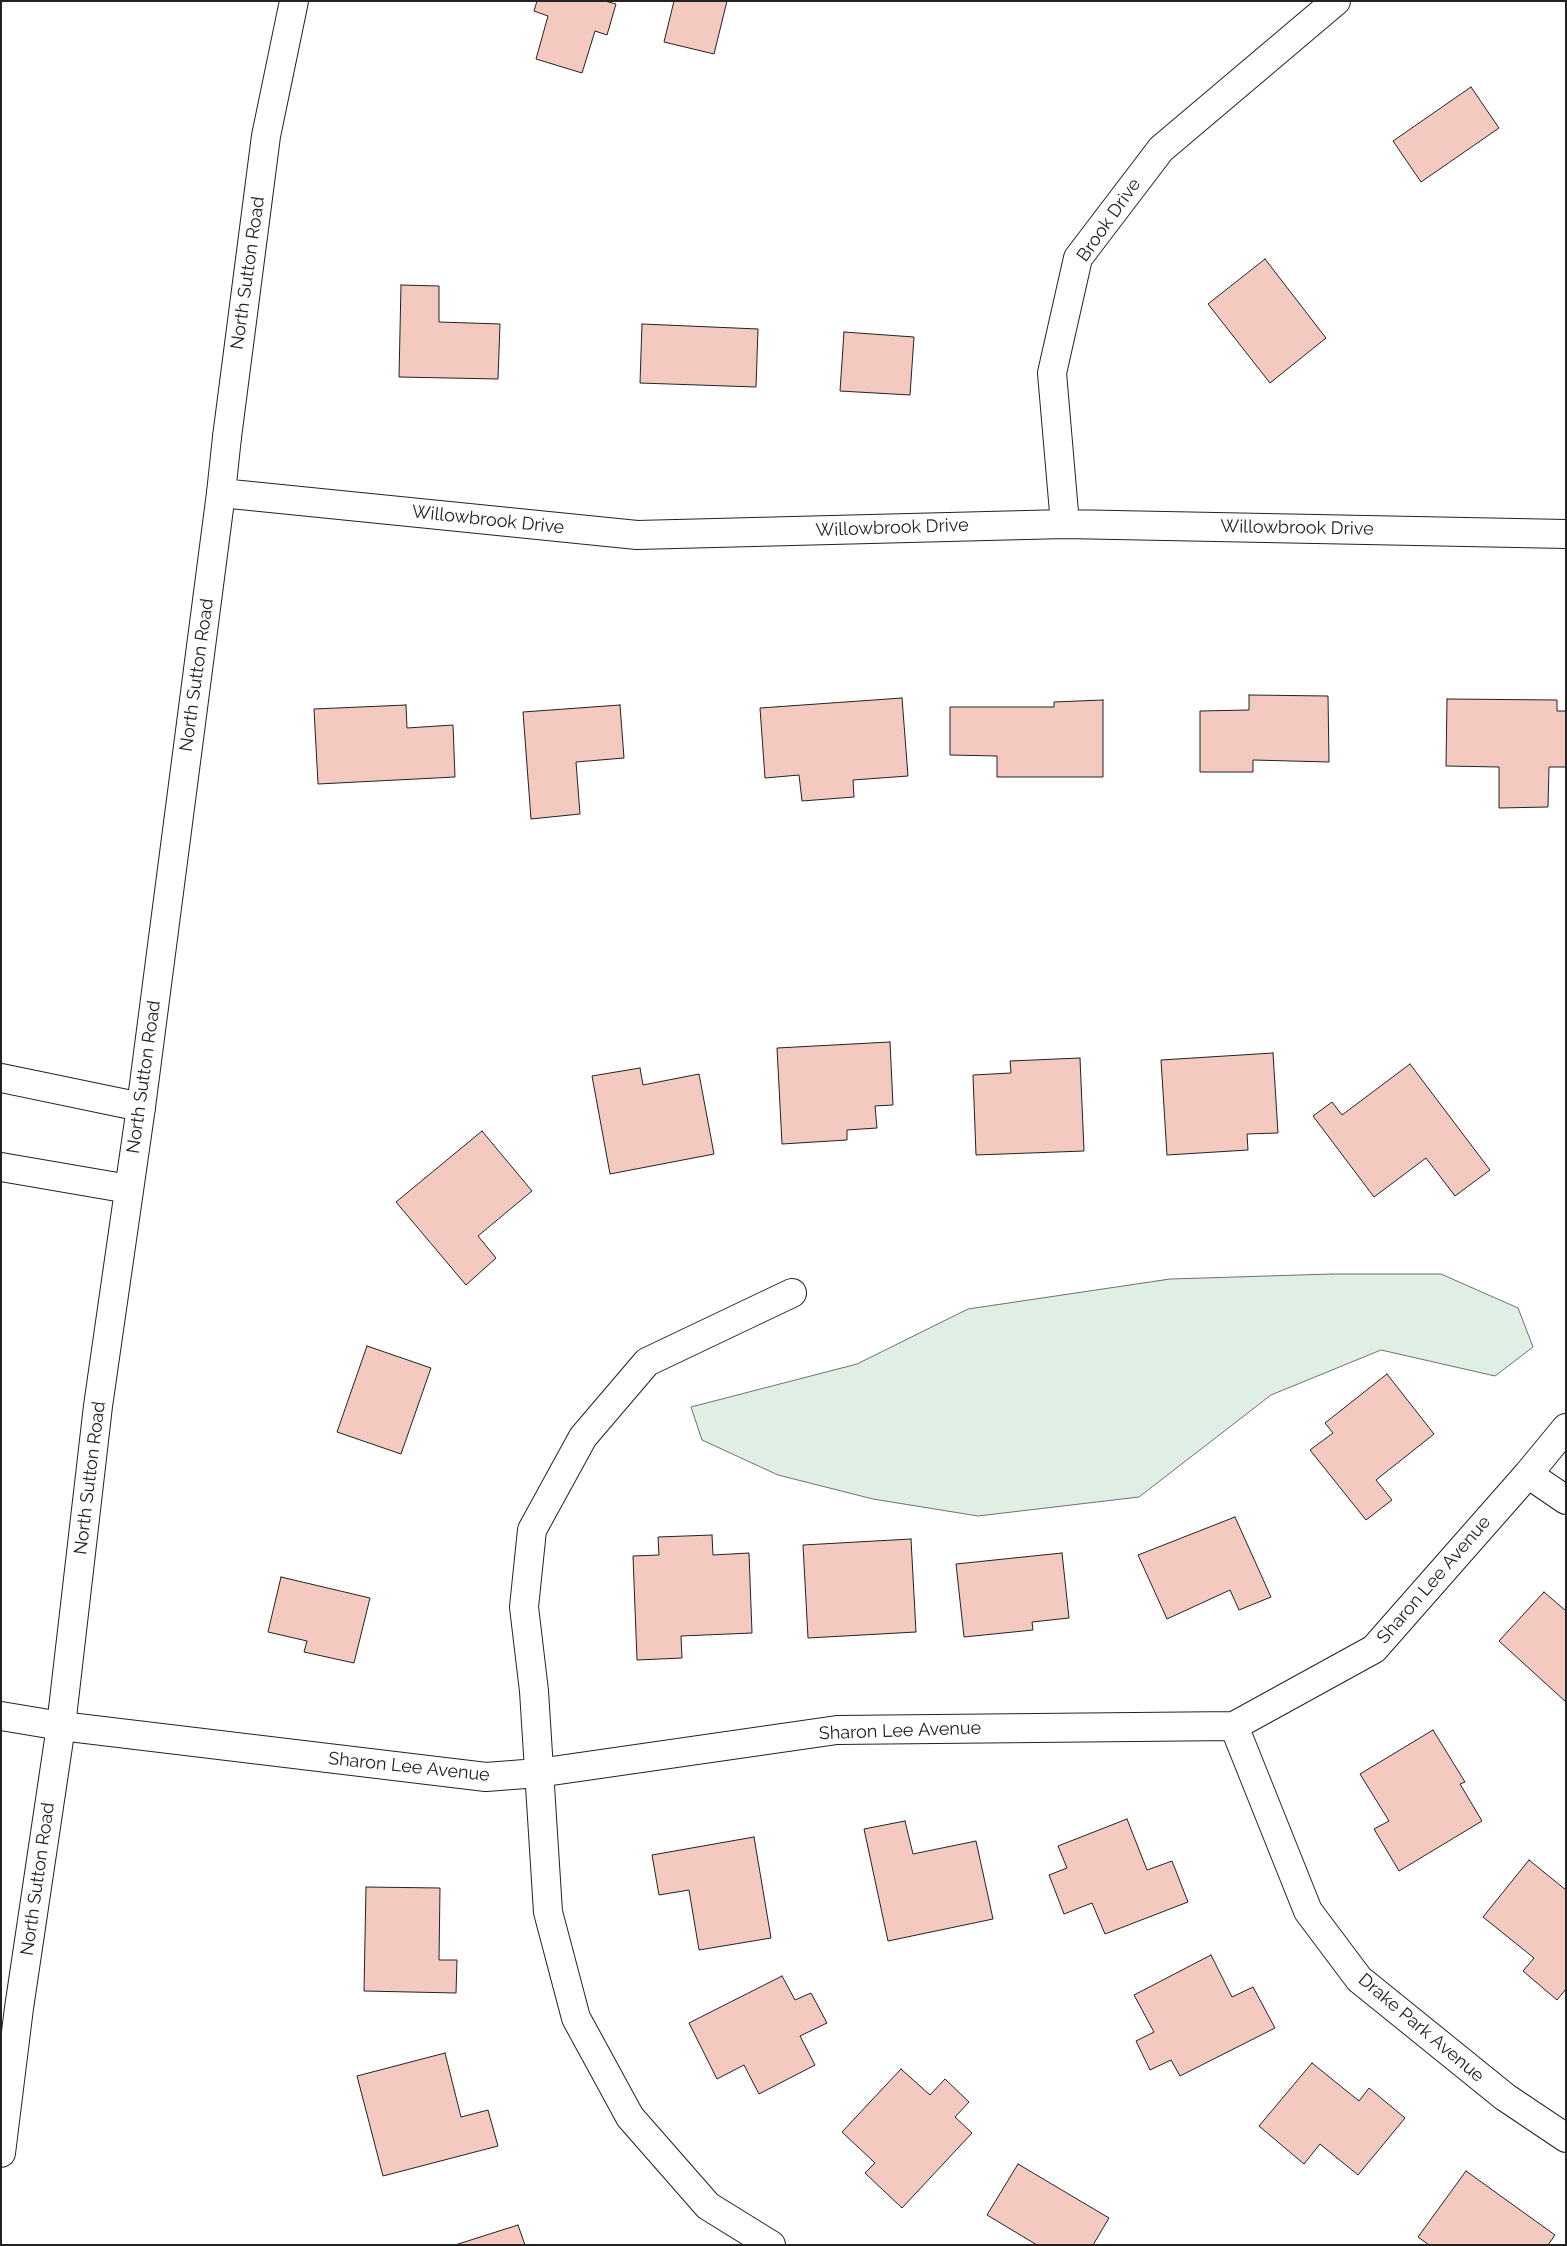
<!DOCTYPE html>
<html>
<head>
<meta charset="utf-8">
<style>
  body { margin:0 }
  #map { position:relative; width:1567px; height:2246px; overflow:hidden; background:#fff; font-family:Raleway,sans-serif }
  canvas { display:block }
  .frame { position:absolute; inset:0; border:2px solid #222; pointer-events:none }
</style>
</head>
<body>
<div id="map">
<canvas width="1567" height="2246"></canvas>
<div class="frame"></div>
</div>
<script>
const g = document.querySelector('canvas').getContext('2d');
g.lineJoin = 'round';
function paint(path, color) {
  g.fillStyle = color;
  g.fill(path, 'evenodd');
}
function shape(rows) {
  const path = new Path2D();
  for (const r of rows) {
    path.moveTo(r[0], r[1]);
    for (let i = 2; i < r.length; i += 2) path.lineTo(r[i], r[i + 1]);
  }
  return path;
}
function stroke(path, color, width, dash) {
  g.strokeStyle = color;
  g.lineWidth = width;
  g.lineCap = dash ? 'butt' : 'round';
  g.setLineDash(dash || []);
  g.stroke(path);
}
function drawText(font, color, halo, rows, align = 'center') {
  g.font = font + ' Raleway,sans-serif';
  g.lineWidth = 4;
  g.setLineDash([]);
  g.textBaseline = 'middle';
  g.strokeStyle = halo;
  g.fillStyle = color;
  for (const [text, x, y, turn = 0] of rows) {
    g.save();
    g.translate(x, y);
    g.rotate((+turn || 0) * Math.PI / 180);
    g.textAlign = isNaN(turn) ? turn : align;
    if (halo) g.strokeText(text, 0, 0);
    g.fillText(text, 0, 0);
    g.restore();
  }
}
const green = shape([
  [1332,1274,1441,1274,1518,1308,1533,1347,1495,1376,1381,1350,1271,1395,1139,1497,978,1516,873,1499,778,1475,702,1440,691,1407,857,1364,968,1309,1170,1279,1332,1274]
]);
paint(green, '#e0efe3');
stroke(green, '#6f6f6f', 1);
const building = shape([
  [537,1,605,1,616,4,607,35,595,31,582,73,536,59,548,16,534,11,537,1],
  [674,1,727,1,714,54,664,42,674,1],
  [1471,87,1499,128,1421,182,1393,141,1471,87],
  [1265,259,1326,338,1270,383,1208,304,1265,259],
  [401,285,439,286,439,322,500,324,498,379,399,377,401,285],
  [642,324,758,329,756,387,640,383,642,324],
  [844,332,914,337,910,395,840,391,844,332],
  [1249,695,1328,696,1329,762,1253,760,1253,772,1200,772,1200,711,1249,710,1249,695],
  [902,698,908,776,853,780,854,797,802,801,799,775,765,778,760,708,902,698],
  [1447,699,1557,700,1557,711,1566,711,1566,767,1549,767,1548,807,1499,808,1499,767,1446,766,1447,699],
  [1103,700,1103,777,997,777,997,756,950,755,950,707,1054,707,1054,702,1103,700],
  [406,705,407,728,453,725,455,777,318,784,314,709,406,705],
  [620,705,624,758,576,762,580,814,531,819,523,712,620,705],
  [890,1042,893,1105,875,1106,877,1128,847,1130,847,1140,782,1144,777,1048,890,1042],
  [1273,1053,1278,1133,1247,1134,1248,1150,1167,1155,1161,1060,1273,1053],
  [1080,1058,1084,1151,976,1155,973,1075,1011,1073,1010,1061,1080,1058],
  [1410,1064,1490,1170,1455,1196,1426,1158,1374,1197,1313,1116,1332,1102,1342,1115,1410,1064],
  [640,1068,643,1085,699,1074,714,1154,610,1174,592,1076,640,1068],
  [482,1131,532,1191,478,1236,496,1258,466,1285,396,1202,482,1131],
  [367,1346,431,1368,401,1454,337,1432,367,1346],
  [1387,1374,1434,1434,1376,1480,1392,1500,1366,1520,1310,1450,1333,1433,1325,1423,1387,1374],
  [1235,1517,1271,1597,1239,1610,1230,1590,1167,1619,1138,1555,1235,1517],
  [712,1535,713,1555,749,1553,752,1633,681,1636,682,1658,637,1660,633,1556,659,1555,658,1537,712,1535],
  [911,1539,916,1632,808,1638,803,1545,911,1539],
  [1062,1553,1069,1618,1032,1622,1033,1630,964,1637,956,1564,1062,1553],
  [281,1577,370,1598,354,1663,304,1652,307,1641,268,1632,281,1577],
  [1544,1592,1566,1611,1566,1702,1499,1641,1544,1592],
  [1433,1730,1465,1782,1460,1784,1482,1821,1399,1871,1374,1829,1389,1821,1360,1774,1433,1730],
  [1127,1819,1147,1870,1172,1861,1188,1902,1105,1934,1092,1903,1064,1914,1049,1875,1067,1868,1058,1846,1127,1819],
  [905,1821,913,1854,976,1841,993,1919,888,1941,864,1829,905,1821],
  [754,1837,771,1938,699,1950,689,1890,659,1895,652,1855,754,1837],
  [1529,1860,1566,1890,1566,1989,1557,2000,1523,1971,1534,1958,1483,1917,1529,1860],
  [366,1887,440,1888,439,1960,457,1960,456,1993,364,1991,366,1887],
  [1211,1955,1232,1997,1253,1987,1275,2028,1180,2076,1171,2060,1150,2070,1136,2041,1154,2032,1134,1995,1211,1955],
  [782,1976,795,2000,811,1993,827,2023,800,2036,815,2065,759,2094,744,2065,717,2079,689,2023,782,1976],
  [445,2053,461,2117,488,2110,498,2146,383,2176,357,2076,445,2053],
  [1312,2063,1359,2101,1369,2088,1405,2118,1358,2175,1320,2144,1304,2164,1259,2126,1312,2063],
  [901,2069,930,2095,945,2079,969,2102,955,2117,972,2133,902,2208,865,2173,875,2163,842,2132,901,2069],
  [1018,2164,1109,2218,1093,2245,1037,2245,987,2215,1018,2164],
  [1466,2171,1555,2235,1548,2245,1429,2245,1418,2237,1466,2171],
  [518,2225,525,2245,455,2245,518,2225]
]);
paint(building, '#f3c9c0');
stroke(building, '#222', 1);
const minor = shape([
  [227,437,221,493,637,535,1065,524,1566,534],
  [1065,524,1052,373,1078,258,1161,149,1336,1],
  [1,1078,141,1107],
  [1,1167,129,1189],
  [1528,1474,1566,1500],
  [1,1716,61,1726,486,1777,538,1773,837,1730,1234,1726,1374,1649,1528,1474,1566,1428],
  [1234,1726,1308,1911,1359,1979,1505,2097,1566,2138],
  [771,2245,708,2206,630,2117,576,2018,548,1912,534,1691,524,1607,532,1530,583,1437,647,1362,792,1293]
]);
const major = shape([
  [227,437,266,136,294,1],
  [1,2153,19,2008,61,1726,98,1406,141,1107,221,493]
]);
stroke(minor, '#222', 30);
stroke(major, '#222', 30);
stroke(minor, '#fff', 28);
stroke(major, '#fff', 28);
drawText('18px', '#222', '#fff', [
  ["Brook Drive",1109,220,-55],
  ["North Sutton Road",248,273,-82],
  ["Willowbrook Drive",488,520,6],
  ["Willowbrook Drive",892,528,-2],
  ["Willowbrook Drive",1297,528,1],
  ["North Sutton Road",197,675,-82],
  ["North Sutton Road",144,1077,-82],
  ["North Sutton Road",90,1478,-83],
  ["Sharon Lee Avenue",1434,1580,-49],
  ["Sharon Lee Avenue",900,1731,-2],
  ["Sharon Lee Avenue",409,1767,6],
  ["North Sutton Road",38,1879,-82],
  ["Drake Park Avenue",1421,2028,40]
]);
</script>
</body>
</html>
